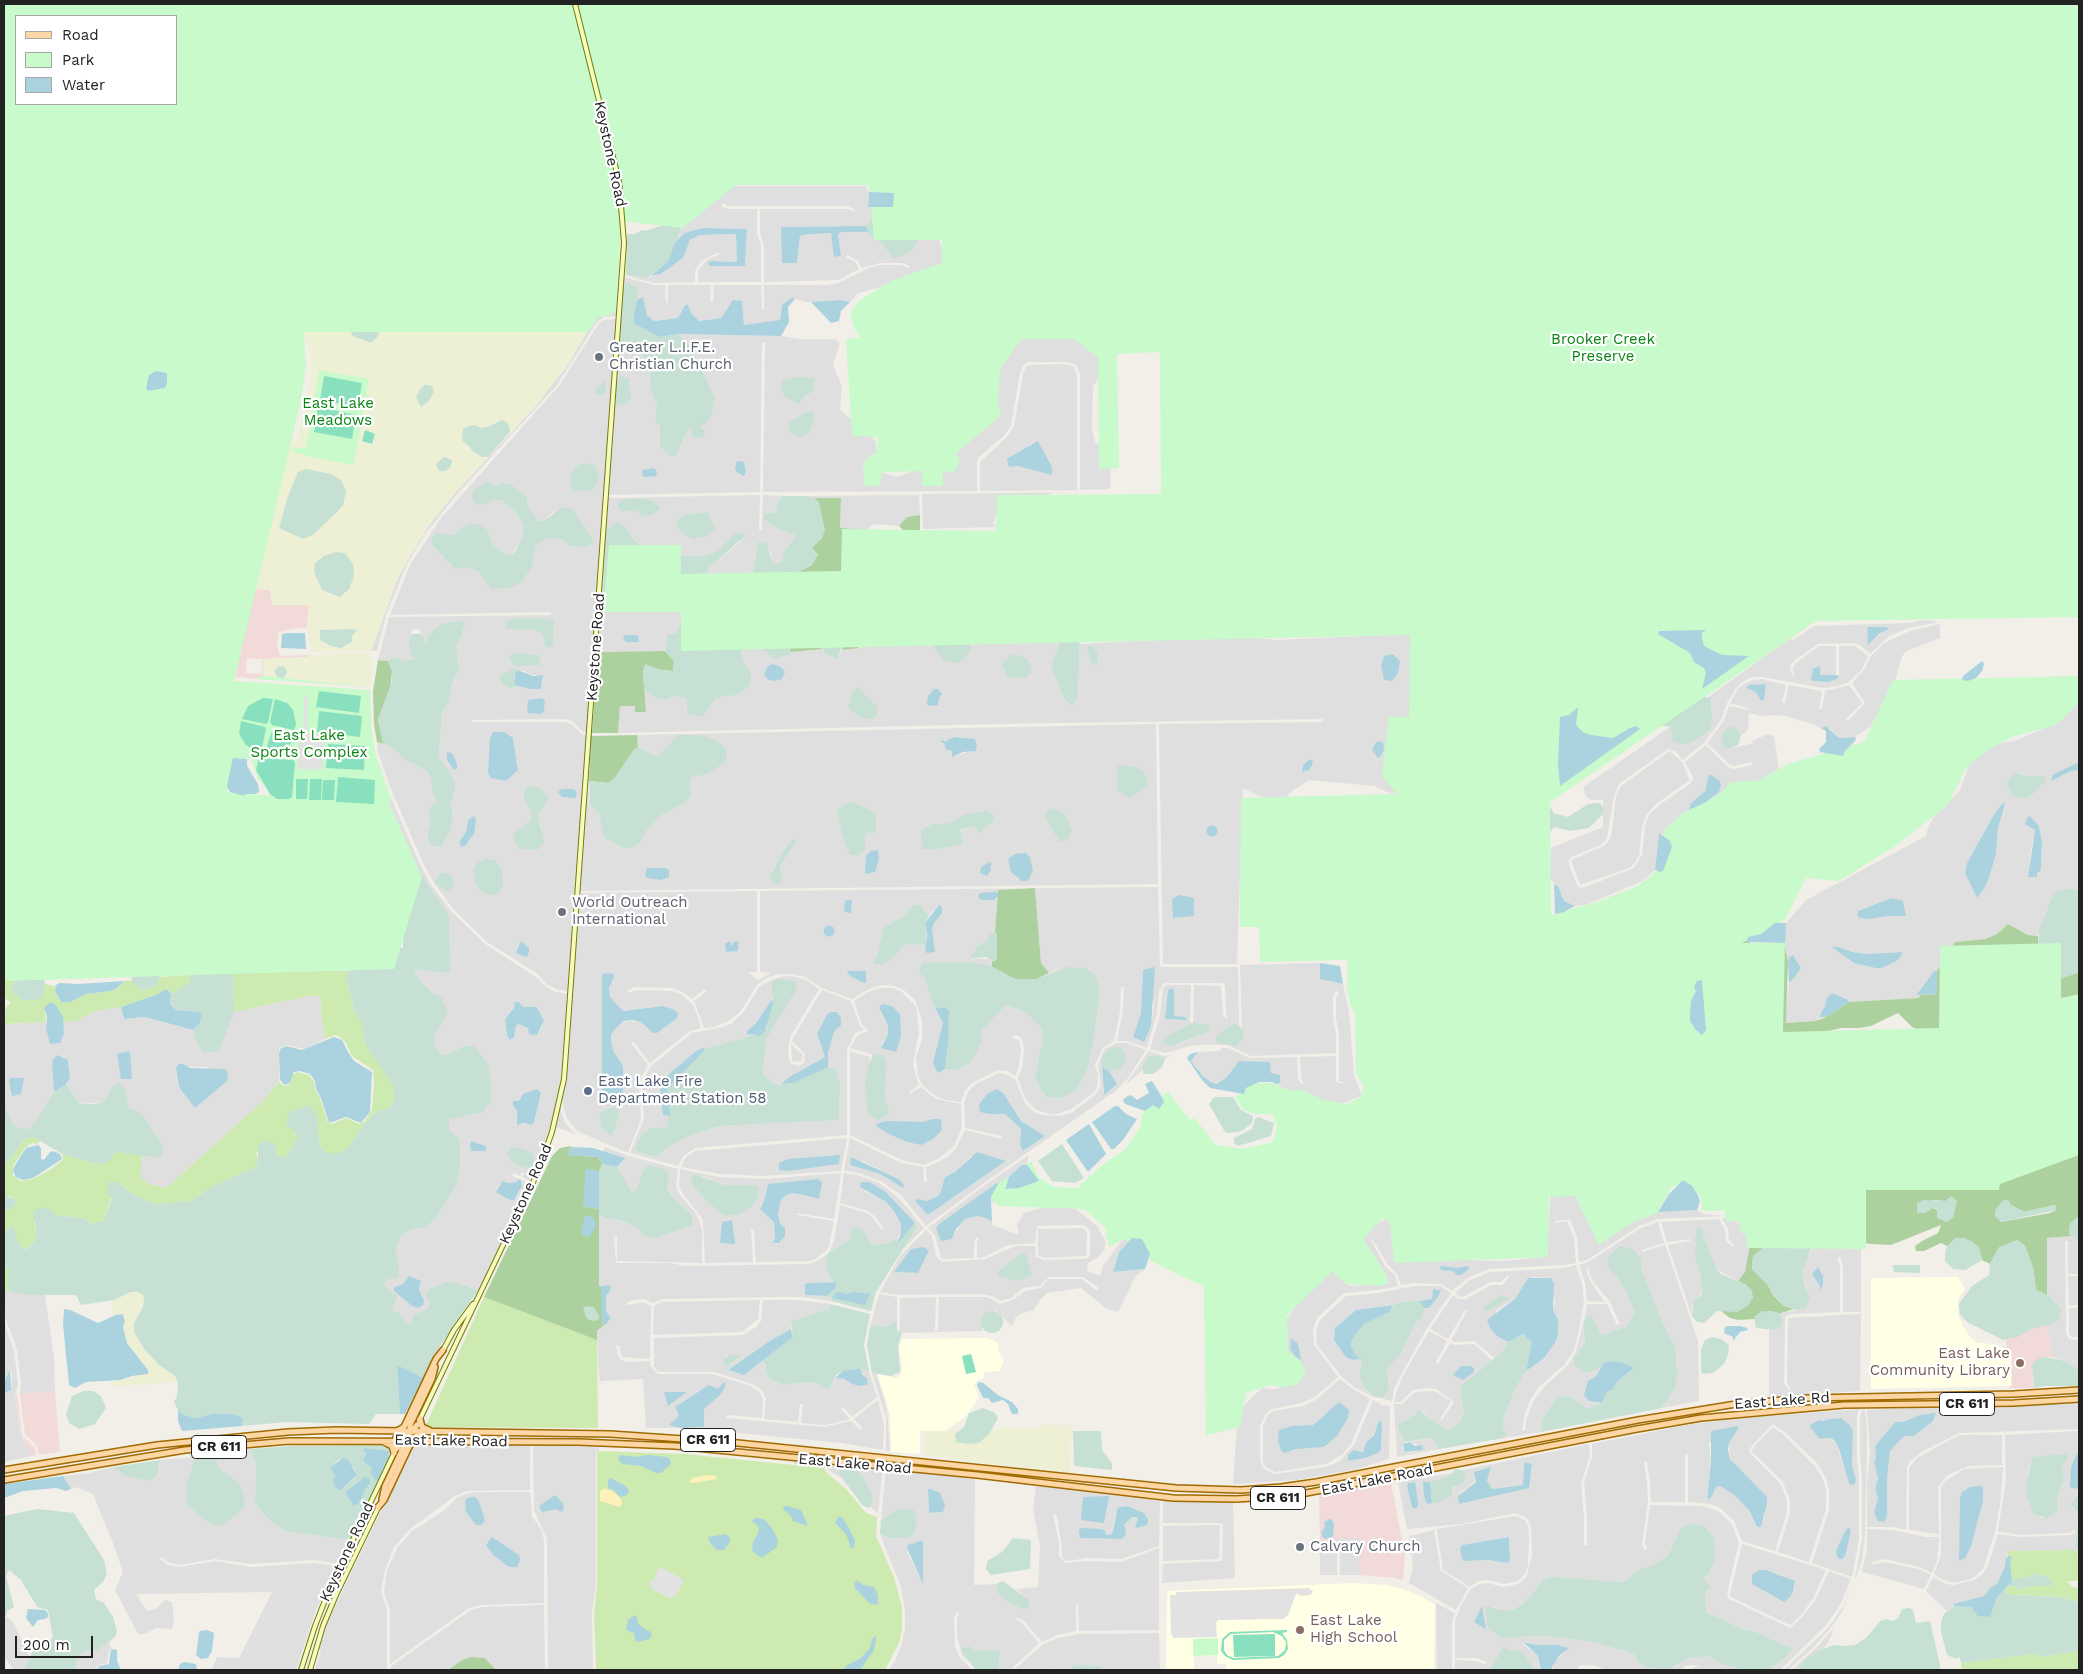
<!DOCTYPE html>
<html>
<head>
<meta charset="utf-8">
<style>
  body { margin:0 }
  #map { position:relative; width:2083px; height:1674px; overflow:hidden; background:#f2efe9; font-family:"Work Sans",sans-serif }
  canvas { display:block }
  .frame { position:absolute; inset:0; border:5px solid #222; pointer-events:none }
  .legend { position:absolute; left:15px; top:15px; width:162px; height:90px; box-sizing:border-box; background:#fff; border:1px solid #a7a7a7; margin:0; padding:6px 9px; list-style:none; font-size:15px; color:#222 }
  .legend li { display:flex; align-items:center; gap:10px; height:25px }
  .legend b { width:25px; border:1px solid #a7a7a7 }
  .scale { position:absolute; left:15px; top:1636px; width:78px; height:22px; box-sizing:border-box; border:2px solid #222; border-top:0; padding-left:6px; font-size:15px; line-height:18px; white-space:nowrap; color:#222; -webkit-text-stroke:4px #fff; paint-order:stroke }
</style>
</head>
<body>
<div id="map">
<canvas width="2083" height="1674"></canvas>
<div class="frame"></div>
<ul class="legend">
<li><b style="height:6px;background:#fcd6a4"></b>Road</li>
<li><b style="height:14px;background:#c8facc"></b>Park</li>
<li><b style="height:14px;background:#aad3df"></b>Water</li>
</ul>
<div class="scale">200 m</div>
</div>
<script>
const g = document.querySelector('canvas').getContext('2d');
g.lineJoin = 'round';
function paint(path, color) {
  g.fillStyle = color;
  g.fill(path, 'evenodd');
}
function shape(rows) {
  const path = new Path2D();
  for (const r of rows) {
    if (r.length === 3) {
      path.moveTo(r[0] + r[2], r[1]);
      path.arc(r[0], r[1], r[2], 0, 2 * Math.PI);
      continue;
    }
    path.moveTo(r[0], r[1]);
    for (let i = 2; i < r.length; i += 2) path.lineTo(r[i], r[i + 1]);
  }
  return path;
}
function stroke(path, color, width, dash) {
  g.strokeStyle = color;
  g.lineWidth = width;
  g.lineCap = dash ? 'butt' : 'round';
  g.setLineDash(dash || []);
  g.stroke(path);
}
function drawText(font, color, halo, rows, align = 'center') {
  g.font = font + ' "Work Sans",sans-serif';
  g.lineWidth = 4.5;
  g.setLineDash([]);
  g.textBaseline = 'middle';
  g.strokeStyle = halo;
  g.fillStyle = color;
  for (const [text, x, y, turn = 0] of rows) {
    g.save();
    g.translate(x, y);
    g.rotate((+turn || 0) * Math.PI / 180);
    g.textAlign = isNaN(turn) ? turn : align;
    if (halo) g.strokeText(text, 0, 0);
    g.fillText(text, 0, 0);
    g.restore();
  }
}
paint(shape([
  [720,186,866,186,869,192,868,207,893,207,934,225,947,262,897,283,858,293,850,302,840,300,807,302,791,298,782,305,780,320,746,325,744,325,742,301,728,307,721,318,699,321,691,313,688,305,685,305,678,318,653,321,647,315,643,298,637,300,637,287,623,288,619,351,642,354,649,364,650,389,657,406,655,422,660,426,660,446,681,446,688,428,705,431,700,428,715,399,690,345,678,334,781,336,800,339,835,339,840,343,833,365,842,386,840,410,869,433,876,442,876,453,868,457,868,472,884,473,897,477,913,471,959,448,994,377,1021,338,1074,336,1095,347,1099,361,1098,380,1093,386,1092,428,1095,442,1111,458,1110,489,1080,490,1080,374,1076,365,1066,362,1028,362,1023,366,1020,373,1011,425,1005,435,980,456,977,461,977,491,763,492,765,343,762,343,760,492,608,495,623,277,654,285,665,285,666,303,668,302,668,285,711,285,710,301,713,302,714,285,761,285,762,310,764,310,764,285,827,285,839,283,869,268,880,265,901,265,908,268,910,266,902,263,880,263,862,268,857,260,847,255,846,257,855,262,859,269,838,280,764,282,764,246,760,233,760,209,848,209,854,212,855,210,848,206,728,206,723,203,721,206,728,209,757,209,757,233,761,246,761,282,698,282,698,271,701,267,707,260,720,254,719,252,701,261,695,271,695,282,654,283,623,275,648,278,661,274,683,258,690,240,700,235,736,234,737,262,711,261,708,263,709,266,745,266,747,229,703,228,684,233,678,239,681,226],
  [872,219,893,258,880,242,868,232,842,232,838,234,841,256,835,257,831,233,800,236,797,263,782,263,782,227,866,226],
  [618,308,617,316,604,317,597,322,557,385,459,492,425,534,407,564,386,615,377,651,371,651,399,575,427,528,454,494,533,409,567,366,596,316],
  [617,319,588,733,583,732,573,722,565,719,472,720,472,722,565,722,571,724,582,734,588,736,570,992,556,989,546,984,538,974,487,942,454,910,434,883,423,863,390,787,378,752,377,742,389,745,394,749,404,759,427,771,431,778,432,792,434,794,437,802,431,807,431,824,428,830,453,816,451,804,456,783,439,756,442,713,449,702,452,683,459,670,456,646,461,637,466,620,441,624,426,644,423,636,420,634,420,629,412,629,410,638,417,658,406,661,393,657,388,661,378,660,389,617,551,615,551,612,390,615,410,565,441,518,559,386,599,323,604,320],
  [503,483,512,485,527,497,528,507,537,521,544,521,554,511,580,520,594,540,587,547,569,546,562,539,547,538,536,545,532,567,510,588,492,589,478,571,439,552,432,545,448,534,453,535,468,524,487,529,493,544,504,553,512,555,522,538,524,525,516,513,503,501,491,500,484,505,496,486],
  [512,619,547,619,554,621,553,646,544,644,543,634,535,630,507,629],
  [514,669,524,671,531,675,538,675,543,680,541,689,530,689,518,686,510,688,503,685,500,682],
  [545,700,544,712,527,712,528,708],
  [513,738,515,755,518,765,506,781,490,778,488,772,488,764],
  [544,807,538,815,542,830,525,826,531,821,531,811],
  [468,820,474,834,469,842,459,842,466,832],
  [1066,364,1074,367,1077,375,1077,490,980,491,980,462,1007,437,1014,426,1023,374,1026,367,1029,365],
  [1038,441,1052,467,1052,474,1018,466,1009,467,1008,458],
  [1110,492,1053,493,996,515,993,523,996,527,923,529,922,494],
  [760,495,759,530,762,530,762,518,772,526,796,536,785,552,782,563,773,563,770,550,756,553,753,574,675,638,667,641,664,651,598,652,591,733,605,532,603,607,705,575,709,568,740,542,735,533,719,550,705,556,691,558,650,553,634,540,624,525,605,532,608,498],
  [626,499,648,499,660,506,644,516,636,511],
  [708,512,708,534,706,536,702,513],
  [763,495,784,496,779,499,776,512,766,513,762,517],
  [919,495,920,515,907,517,899,526,874,524,865,530,840,529,841,498,814,498,803,496],
  [1922,620,1939,622,1909,628,1889,636,1870,654,1860,645,1852,643,1818,644,1795,660,1790,666,1792,676,1794,676,1793,667,1797,662,1819,646,1836,646,1836,675,1839,675,1839,646,1855,646,1868,656,1862,669,1849,682,1839,686,1823,688,1762,677,1752,677,1742,682,1736,688,1727,703,1721,720,1704,743,1683,760,1675,751,1668,749,1619,784,1614,796,1607,838,1601,845,1571,857,1569,860,1569,866,1578,887,1583,888,1634,868,1642,855,1645,826,1649,815,1658,806,1691,783,1693,777,1685,762,1706,745,1729,768,1735,769,1752,765,1751,762,1734,766,1730,765,1707,743,1723,722,1729,706,1748,710,1748,708,1730,703,1738,689,1744,684,1753,680,1762,679,1786,685,1782,702,1785,703,1789,685,1822,691,1819,709,1822,709,1825,691,1849,685,1862,703,1846,719,1848,721,1865,703,1852,683,1864,670,1871,656,1884,643,1910,631,1940,624,1940,638,1907,651,1902,656,1894,685,1871,726,1855,737,1839,738,1830,728,1823,727,1822,729,1813,724,1785,716,1772,715,1761,716,1749,713,1748,729,1745,733,1741,735,1734,727,1733,748,1753,743,1752,741,1768,734,1774,736,1779,770,1670,825,1664,835,1659,833,1655,870,1642,881,1586,905,1574,906,1564,901,1558,886,1550,879,1551,848,1603,827,1603,800,1591,800,1586,796,1583,787,1670,727,1712,718,1711,698,1708,697,1789,639,1794,640,1814,626,1909,623],
  [1870,627,1887,627,1889,629,1873,639,1867,637,1867,628],
  [1820,666,1820,675,1837,675,1829,682,1813,681],
  [1765,684,1764,700,1761,701,1756,692,1748,689],
  [1707,784,1719,792,1706,802,1691,803,1705,791],
  [1429,629,1406,794,1390,793,1374,786,1309,780,1288,794,1281,813,1267,800,1243,788,1237,964,1163,964,1159,724,1323,722,1323,719,996,724,618,733,620,706,636,706,646,711,644,689,657,699,666,700,674,696,686,698,686,707,710,705,716,698,737,695,751,672,743,662,741,650,744,643,790,654,791,652,822,649,825,654,838,659,842,650,886,644,969,640,1060,641,1051,667,1065,700,1078,695,1080,644,1234,636,1277,640,1384,635],
  [2079,701,2079,762,2052,775,2051,777,2052,780,2071,771,2079,770,2079,890,2052,897,2039,930,2038,936,2028,935,2008,924,1997,934,1985,939,1955,942,1937,971,1934,971,1919,990,1917,995,1921,995,1918,998,1849,1002,1847,998,1837,995,1826,999,1825,1007,1822,1010,1820,1018,1815,1021,1785,1023,1789,983,1794,978,1801,968,1793,955,1789,957,1788,960,1784,943,1786,923,1806,900,1926,836,1927,829,1934,817,1960,790,1971,759,1994,744,2015,741,2051,725],
  [2020,773,2026,776,2010,792,2006,783],
  [2006,802,2006,805,1998,828,1996,854,1989,878,1984,889,1977,898,1965,873,1967,863,1992,818,2001,805],
  [2030,816,2039,826,2042,841,2042,858,2037,873,2029,862,2035,830],
  [1891,898,1905,916,1888,916,1862,909],
  [1839,947,1852,952,1867,954,1902,952,1854,963],
  [1156,724,1158,884,580,891,591,736,588,790,590,804,599,813,603,837,621,848,640,842,649,827,660,816,686,802,691,796,688,782,692,777,704,736,693,736,683,734],
  [956,737,968,738,976,741,977,749,955,756,952,751,944,745,944,743],
  [853,802,871,810,870,832,865,835,841,832,837,811],
  [994,821,980,833,974,826,960,831,964,844,938,849,922,849,933,824],
  [793,838,797,840,795,844,780,866,782,882,771,872,784,850],
  [679,734,657,757,638,747,637,735],
  [1670,751,1682,762,1690,780,1656,804,1647,814,1642,826,1639,855,1635,863,1629,868,1580,885,1571,860,1602,847,1608,842,1611,837,1616,796,1621,786],
  [391,798,420,864,431,885,452,912,485,944,536,977,545,986,555,992,570,994,563,1079,545,1152,532,1182,522,1177,525,1173,521,1173,520,1176,514,1173,512,1176,519,1179,518,1182,499,1184,496,1189,516,1199,522,1186,521,1180,531,1184,479,1290,463,1285,446,1282,431,1288,430,1304,427,1309,413,1315,413,1324,408,1323,398,1312,390,1310,388,1290,384,1283,389,1279,396,1249,402,1234,415,1229,426,1227,435,1219,457,1184,459,1138,449,1130,449,1119,460,1116,464,1046,453,1052,440,1055,434,1045,434,1036,440,1026,441,997,433,993,421,982,413,969,416,867,389,808],
  [514,1008,529,1008,543,1025,537,1035,523,1025,519,1024,516,1026,514,1038,510,1040,507,1036,505,1019],
  [537,1089,541,1092,536,1109,536,1119,531,1125,517,1123,516,1099,520,1100,527,1093],
  [408,1278,420,1282,419,1289,423,1301,412,1306,402,1298,396,1286,403,1284],
  [1158,887,1160,967,1238,967,1239,1027,1235,1024,1243,1030,1240,1027,1242,1027,1240,965,1320,963,1321,979,1343,984,1349,1012,1354,1076,1362,1096,1338,1105,1305,1100,1276,1084,1271,1073,1270,1063,1239,1061,1226,1078,1215,1084,1202,1075,1191,1061,1198,1052,1219,1051,1222,1049,1221,1048,1228,1048,1250,1058,1297,1057,1298,1079,1302,1084,1304,1083,1301,1079,1300,1057,1336,1056,1336,1082,1343,1084,1343,1082,1339,1081,1339,1033,1336,1019,1336,998,1339,992,1336,991,1333,998,1333,1019,1336,1033,1336,1053,1251,1056,1228,1045,1194,1045,1165,1053,1150,1049,1160,1015,1163,988,1166,985,1191,985,1190,1022,1193,1023,1194,985,1221,986,1223,1015,1226,1019,1228,1018,1226,1014,1225,986,1223,983,1164,983,1159,991,1157,1014,1147,1048,1127,1041,1117,1041,1123,1011,1124,987,1121,987,1120,1011,1114,1041,1103,1048,1095,1065,1098,1075,1097,1088,1092,1094,1071,1109,1054,1115,1036,1110,1028,1102,1024,1096,1018,1078,1022,1068,1024,1049,1023,1042,1019,1036,1013,1035,1012,1038,1019,1040,1021,1049,1019,1067,1015,1076,1007,1071,998,1070,972,1083,965,1091,961,1102,946,1100,937,1097,922,1085,918,1075,916,1057,922,1040,922,1020,915,1000,904,990,894,986,881,985,867,990,852,999,822,988,805,977,791,974,779,974,767,978,757,985,741,1011,730,1020,714,1027,704,1028,694,1001,707,991,705,989,692,999,683,992,672,988,634,987,627,991,629,993,635,990,672,991,682,995,694,1006,701,1028,690,1031,650,1063,633,1041,631,1043,648,1065,639,1083,641,1119,628,1153,577,1131,566,1117,562,1099,566,1079,570,1035,580,893,757,891,757,972,748,972,758,980,771,973,760,972,760,891],
  [1035,888,1041,963,1049,973,1066,967,1100,989,1094,1039,1087,1071,1077,1089,1035,1075,1043,1038,1042,1029,1025,1012,1006,1005,982,1030,981,1043,955,1070,945,1069,938,1073,939,1042,943,1023,931,1001,922,963,973,963,992,967,992,961,988,959,971,958,970,955,974,953,976,946,986,942,995,933,997,900,985,900,979,894,998,893,998,890],
  [939,905,938,915,932,929,934,952,925,948,925,944,912,945,906,944,893,958,873,962,878,952,884,927,903,916,914,906,930,914],
  [1143,970,1154,1003,1151,1027,1145,1040,1133,1037,1141,1013],
  [602,976,610,983,609,993,612,1001,623,1011,663,1006,664,1028,657,1033,653,1033,642,1022,628,1021,617,1026,611,1036,610,1043,614,1052,623,1066,623,1096,620,1103,602,1101],
  [1168,990,1174,1016,1186,1017,1187,1020,1165,1019],
  [1192,1023,1209,1024,1205,1033,1180,1043,1162,1042,1170,1034],
  [615,1106,619,1113,616,1128,611,1135,601,1127],
  [790,976,804,979,819,989,790,1037,788,1052,790,1062,792,1064,799,1066,804,1063,805,1054,792,1041,793,1038,822,990,851,1001,860,1026,864,1030,855,1033,847,1050,847,1135,695,1148,683,1156,678,1166,630,1153,644,1119,642,1083,651,1066,692,1033,723,1027,732,1023,743,1013,759,987,769,981,780,977],
  [785,980,766,1039,763,1074,775,1085,781,1084,789,1077,825,1057,817,1034,827,1014,839,1027,834,1032,828,1053,828,1067,836,1070,840,1100,838,1120,719,1126,691,1135,669,1146,657,1157,635,1147,641,1135,650,1128,668,1127,670,1116,663,1115,703,1048,709,1050,749,1036,747,1035,747,1031,756,1023,773,997,771,988],
  [881,988,893,988,902,992,916,1007,919,1031,913,1065,919,1085,909,1092,910,1094,921,1087,936,1099,961,1104,962,1128,954,1146,939,1158,924,1165,902,1160,850,1135,850,1051,870,1057,865,1085,890,1113,885,1096,887,1059,850,1048,858,1035,867,1032,868,1030,862,1025,854,1001,868,992],
  [880,1012,901,1036,881,1045,888,1034,888,1026],
  [309,996,321,996,321,1013,325,1039,305,1049,286,1045,279,1048,279,1082,262,1102,166,1188,150,1184,139,1177,142,1154,161,1158,158,1139,154,1131,137,1111,129,1109,113,1086,103,1102,80,1104,66,1084,70,1078,68,1060,60,1055,52,1065,54,1092,35,1122,28,1129,17,1127,11,1120,4,1105,5,1024,46,1022,46,1029,50,1044,60,1043,64,1034,63,1022,77,1021,95,1011,121,1007,124,1019,145,1017,193,1030,195,1038,222,1039,234,1012],
  [129,1051,131,1079,121,1079],
  [176,1067,206,1067,227,1081,213,1092,178,1085],
  [1116,1043,1127,1043,1146,1050,1128,1078,1117,1090,984,1183,926,1226,901,1195,881,1181,858,1173,844,1171,850,1138,901,1163,923,1167,924,1182,927,1182,926,1167,941,1161,951,1154,956,1148,965,1130,1002,1139,1002,1136,965,1128,964,1103,968,1092,974,1085,999,1073,1005,1074,1015,1079,1025,1103,1034,1112,1041,1115,1060,1116,1073,1112,1097,1093,1101,1085,1098,1065,1101,1056,1105,1049],
  [1102,1057,1121,1069,1109,1071,1117,1084,1103,1092],
  [1004,1094,1021,1121,1044,1136,1023,1151,1020,1145,1021,1129,1005,1114,991,1114],
  [971,1156,1005,1162,928,1215,918,1199,927,1201,936,1197,940,1194,945,1177,955,1172],
  [863,1161,899,1179,903,1185,901,1187,880,1174,850,1165],
  [791,1044,803,1055,801,1062,792,1061],
  [1149,1051,1164,1056,1170,1055,1165,1059,1156,1055,1143,1065,1143,1070,1125,1085],
  [560,1106,565,1123,576,1134,555,1127],
  [847,1138,841,1171,763,1176,720,1174,681,1167,685,1158,695,1151],
  [604,1147,629,1156,678,1169,676,1187,680,1195,697,1215,702,1229,702,1263,617,1261,617,1236,614,1236,616,1263,670,1263,685,1266,808,1264,818,1261,828,1253,826,1269,833,1282,808,1283,805,1295,827,1296,832,1298,831,1301,800,1297,773,1297,662,1299,653,1303,644,1299,633,1300,626,1303,627,1305,643,1302,651,1306,650,1359,622,1357,619,1345,616,1345,618,1357,625,1362,650,1361,651,1367,658,1374,713,1374,751,1386,759,1392,763,1399,762,1418,727,1415,726,1418,824,1427,851,1421,860,1430,862,1428,854,1419,878,1400,884,1425,883,1450,842,1443,697,1429,704,1427,704,1409,712,1401,718,1389,675,1409,679,1416,681,1428,646,1428,643,1379,601,1381,600,1384,598,1365,597,1331,611,1318,606,1311,606,1296,610,1291,610,1285,599,1286,599,1214,605,1218,620,1220,635,1226,644,1236,654,1239,693,1225,692,1215,676,1201,667,1187,670,1174,664,1169,642,1172,638,1188,632,1192,617,1167,624,1159,604,1152],
  [1029,1155,1026,1165,1022,1165,993,1204,991,1197,939,1224,952,1239,961,1223,965,1219,976,1216,985,1218,992,1221,992,1225,1019,1235,1017,1224,1024,1213,1051,1205,1072,1206,1097,1226,1106,1242,1104,1250,1099,1257,1088,1263,1087,1271,1100,1276,1103,1266,1121,1241,1132,1238,1119,1252,1113,1272,1145,1269,1135,1277,1118,1312,1107,1309,1081,1288,1047,1293,1039,1301,1034,1310,1022,1313,1016,1317,1012,1326,995,1310,982,1316,982,1331,902,1333,900,1330,900,1298,936,1297,935,1331,938,1331,939,1297,987,1297,1000,1304,1013,1300,1025,1291,1041,1288,1049,1279,1082,1279,1097,1291,1099,1288,1083,1277,1049,1277,1040,1286,1023,1288,1011,1298,1000,1301,992,1296,979,1294,898,1295,880,1292,900,1256,926,1230,932,1236,936,1256,942,1262,985,1259,1016,1246,1035,1246,1036,1257,1044,1260,1082,1259,1088,1258,1090,1254,1090,1231,1087,1227,1082,1225,1037,1226,1035,1243,1008,1245,984,1257,977,1258,977,1243,979,1238,976,1237,974,1243,974,1258,941,1259,935,1235,928,1228,985,1185],
  [911,1249,929,1252,918,1273,895,1272],
  [1020,1254,1025,1254,1028,1265,997,1272],
  [680,1169,719,1177,763,1179,841,1173,834,1219,797,1213,797,1215,834,1221,828,1249,816,1259,808,1261,756,1262,754,1229,751,1229,753,1262,705,1263,703,1220,683,1194,679,1186],
  [703,1176,725,1185,725,1215,707,1202,694,1187],
  [784,1183,816,1199,794,1193,786,1195,781,1200,778,1214,779,1220,783,1226,782,1240,777,1244,773,1242,775,1237,774,1222,760,1206,765,1198,768,1184],
  [844,1173,857,1175,879,1183,898,1197,924,1228,901,1251,917,1227,915,1223,886,1192,863,1190,886,1202,894,1211,901,1224,901,1234,889,1243,871,1245,851,1229,850,1240,829,1252,834,1241,840,1205,867,1213,874,1219,881,1229,883,1228,877,1218,868,1211,840,1203],
  [1559,1188,1647,1211,1697,1210,1704,1214,1725,1216,1658,1219,1639,1226,1587,1260,1579,1262,1577,1237,1570,1219,1555,1221,1555,1223,1567,1221,1574,1238,1576,1263,1565,1265,1489,1269,1468,1278,1452,1291,1441,1284,1415,1283,1401,1285,1397,1274,1388,1265,1373,1240,1371,1240,1385,1266,1395,1275,1398,1286,1378,1290,1344,1293,1317,1318,1313,1330,1314,1345,1338,1377,1315,1397,1302,1403,1272,1409,1266,1413,1260,1426,1260,1462,1264,1469,1275,1474,1326,1467,1340,1461,1354,1445,1373,1400,1382,1405,1390,1406,1389,1459,1357,1469,1297,1480,1233,1484,1238,1411,1262,1388,1275,1389,1286,1386,1289,1357,1281,1327,1308,1289,1322,1259,1350,1286,1381,1284,1374,1263,1361,1239,1374,1225,1403,1210,1400,1258,1501,1261,1546,1257,1551,1192],
  [1381,1421,1382,1443,1374,1455,1350,1461,1357,1450,1363,1452],
  [1722,1218,1727,1218,1747,1227,1751,1242,1745,1272,1738,1281,1717,1270,1703,1235,1703,1229,1698,1226,1695,1259,1699,1270,1703,1291,1692,1306,1692,1316,1668,1245,1690,1241,1690,1239,1667,1242,1661,1222,1719,1219,1725,1230,1726,1241,1732,1247,1734,1245,1729,1240,1728,1229],
  [1658,1222,1664,1243,1641,1250,1642,1252,1665,1245,1698,1341,1699,1401,1662,1408,1675,1388,1677,1363,1672,1341,1662,1321,1642,1270,1641,1260,1609,1269,1619,1278,1624,1288,1635,1312,1626,1327,1601,1335,1586,1317,1584,1321,1587,1304,1607,1304,1617,1325,1620,1324,1610,1302,1592,1280,1588,1268,1586,1269,1590,1281,1605,1302,1587,1301,1585,1283,1579,1265,1588,1262,1641,1228],
  [1082,1228,1087,1232,1086,1256,1044,1258,1038,1255,1038,1229],
  [1820,1234,1861,1242,1861,1312,1843,1312,1843,1265,1840,1257,1837,1257,1840,1265,1840,1312,1790,1314,1785,1317,1784,1383,1789,1390,1791,1389,1787,1382,1788,1318,1861,1314,1860,1391,1769,1397,1769,1330,1774,1330,1782,1318,1778,1314,1797,1310,1807,1288,1803,1282,1803,1271,1805,1262],
  [2072,1236,2079,1241,2079,1274,2068,1274,2068,1241,2065,1241,2066,1333,2069,1339,2079,1340,2079,1371,2065,1361,2052,1357,2048,1325,2053,1324,2061,1308,2047,1295,2047,1238],
  [1576,1265,1582,1283,1584,1302,1578,1335,1573,1352,1564,1365,1540,1386,1530,1400,1524,1417,1522,1431,1525,1431,1527,1417,1533,1402,1543,1388,1566,1367,1575,1354,1583,1324,1585,1343,1574,1358,1591,1372,1603,1364,1596,1376,1588,1381,1596,1403,1599,1403,1587,1409,1552,1406,1542,1419,1541,1432,1504,1438,1506,1434,1503,1427,1504,1417,1515,1389,1526,1371,1543,1359,1557,1339,1558,1319,1553,1310,1555,1302,1551,1278,1533,1277,1516,1298,1497,1310,1490,1328,1497,1336,1508,1341,1504,1350,1476,1374,1460,1393,1464,1413,1460,1422,1451,1429,1445,1429,1433,1420,1429,1419,1424,1412,1415,1413,1406,1421,1400,1433,1405,1442,1403,1447,1405,1451,1408,1453,1423,1450,1419,1446,1410,1442,1429,1438,1433,1439,1439,1449,1397,1457,1394,1404,1402,1404,1415,1392,1434,1391,1451,1401,1440,1419,1442,1420,1454,1402,1436,1389,1426,1388,1413,1390,1400,1402,1394,1402,1397,1390,1404,1374,1429,1331,1447,1341,1436,1362,1438,1364,1450,1343,1455,1345,1474,1344,1492,1360,1494,1358,1475,1341,1455,1342,1451,1340,1467,1311,1465,1310,1448,1339,1430,1329,1453,1295,1459,1299,1466,1299,1491,1285,1503,1285,1509,1277,1507,1276,1501,1282,1490,1282,1465,1296,1460,1297,1455,1293,1470,1280,1490,1272,1565,1268],
  [1500,1295,1496,1306,1486,1312,1483,1309],
  [2068,1276,2079,1276,2079,1305,2069,1305],
  [1415,1286,1440,1286,1451,1293,1426,1330,1402,1373,1394,1389,1392,1401,1381,1398,1389,1390,1387,1369,1400,1355,1424,1308,1430,1306,1437,1298,1440,1292,1439,1289,1433,1289,1432,1299,1356,1310,1335,1328,1335,1340,1340,1348,1353,1360,1362,1359,1360,1368,1367,1390,1375,1397,1373,1397,1354,1387,1341,1376,1317,1345,1316,1330,1320,1320,1346,1296,1378,1293],
  [10,1291,45,1295,54,1357,55,1391,20,1394,21,1383,17,1350,5,1317,6,1310,4,1310,4,1292],
  [879,1294,897,1297,897,1326,894,1323,885,1327,879,1325,870,1327],
  [760,1300,758,1319,742,1332,653,1335,654,1306,662,1302],
  [763,1300,799,1300,830,1304,829,1309,791,1321,791,1329,771,1340,728,1370,744,1375,763,1360,766,1365,766,1373,770,1379,784,1385,808,1382,818,1383,830,1388,835,1378,844,1379,852,1384,862,1375,861,1369,869,1371,877,1397,852,1417,843,1407,841,1409,850,1419,836,1423,824,1425,801,1423,803,1404,800,1404,798,1422,764,1419,766,1399,762,1390,755,1385,714,1372,661,1372,657,1371,654,1366,654,1338,743,1335,756,1327,761,1321],
  [728,1355,740,1355,738,1359,727,1367,725,1356],
  [2069,1308,2079,1308,2079,1337,2071,1337,2069,1333],
  [4,1321,14,1351,18,1384,15,1394,19,1426,23,1439,29,1447,32,1456,4,1462,4,1393,11,1390,12,1373,10,1371,4,1382],
  [872,1373,876,1374,884,1397,888,1420,890,1451,886,1451,886,1417],
  [1340,1379,1353,1389,1370,1399,1351,1444,1343,1454,1326,1464,1275,1472,1266,1467,1263,1462,1263,1426,1268,1415,1273,1411,1303,1406,1316,1400],
  [1328,1411,1296,1449,1292,1451,1281,1451,1278,1441,1292,1426,1313,1425],
  [2079,1400,2079,1429,1959,1433,1923,1451,1910,1461,1907,1467,1906,1530,1893,1527,1867,1527,1867,1480,1870,1454,1867,1410],
  [1920,1415,1933,1421,1914,1436,1904,1436,1890,1451,1887,1479,1887,1516,1883,1521,1875,1487,1878,1479,1874,1461,1876,1458,1875,1446,1895,1422,1906,1422],
  [1859,1409,1857,1417,1857,1458,1859,1479,1859,1539,1852,1577,1812,1563,1829,1510,1829,1490,1826,1478,1817,1463,1786,1433,1773,1424,1749,1449,1750,1453,1780,1483,1787,1500,1787,1512,1775,1551,1742,1541,1734,1521,1720,1508,1710,1504,1688,1502,1688,1454,1685,1455,1685,1502,1651,1502,1650,1483,1647,1461,1644,1462,1647,1483,1648,1503,1642,1543,1644,1550,1647,1549,1645,1543,1650,1505,1702,1506,1718,1511,1731,1523,1739,1542,1727,1593,1729,1599,1790,1628,1802,1617,1815,1601,1829,1571,1851,1579,1841,1603,1827,1624,1780,1670,1769,1670,1788,1655,1793,1648,1785,1646,1759,1633,1740,1628,1706,1612,1703,1578,1704,1526,1693,1524,1685,1525,1668,1556,1654,1565,1639,1569,1624,1582,1551,1577,1544,1579,1523,1604,1510,1610,1501,1610,1490,1606,1493,1633,1502,1639,1515,1637,1548,1636,1593,1642,1634,1654,1638,1662,1676,1666,1690,1658,1709,1656,1721,1664,1743,1670,1690,1670,1699,1665,1685,1666,1681,1670,1607,1670,1596,1666,1581,1665,1575,1670,1552,1670,1555,1661,1569,1648,1558,1645,1538,1645,1527,1642,1523,1642,1523,1644,1538,1656,1541,1670,1534,1670,1526,1656,1508,1651,1503,1647,1492,1666,1492,1670,1455,1670,1455,1660,1476,1661,1485,1664,1487,1662,1477,1658,1455,1658,1455,1622,1460,1607,1470,1590,1479,1584,1488,1583,1503,1587,1510,1586,1520,1583,1527,1576,1532,1555,1531,1526,1527,1518,1515,1513,1462,1524,1407,1529,1398,1482,1453,1473,1450,1476,1432,1482,1424,1482,1424,1496,1429,1503,1456,1486,1464,1470,1589,1444,1590,1456,1581,1483,1584,1518,1584,1545,1587,1545,1587,1518,1584,1483,1592,1456,1592,1444,1692,1424,1729,1419],
  [1841,1418,1850,1425,1853,1431,1852,1466,1856,1480,1849,1484,1837,1445,1830,1438,1820,1439,1819,1420,1823,1421,1829,1419],
  [1709,1442,1729,1443,1730,1459,1767,1504,1764,1519,1757,1527,1749,1510,1734,1495,1720,1486,1716,1486,1707,1498,1711,1463],
  [1524,1462,1532,1464,1529,1488,1458,1495,1491,1468,1487,1482,1492,1489,1523,1485],
  [1414,1482,1418,1500,1410,1500,1408,1483],
  [1862,1409,1865,1411,1866,1416,1867,1438,1865,1534,1862,1560,1856,1578,1855,1578,1862,1539,1862,1479,1860,1457,1860,1418],
  [1773,1427,1784,1435,1814,1465,1823,1479,1826,1490,1826,1509,1809,1562,1778,1552,1790,1513,1790,1500,1783,1482,1752,1452,1752,1449],
  [2076,1431,2079,1432,2079,1454,2076,1455,2071,1467,2077,1489,2079,1488,2079,1494,2076,1495,2072,1508,2076,1511,2078,1520,2075,1546,2076,1550,2008,1551,2005,1566,1997,1584,1990,1588,1984,1597,1955,1604,1947,1611,1926,1591,1933,1577,1946,1584,1953,1585,1974,1580,1982,1575,1988,1566,1998,1534,2020,1537,2071,1535,2076,1532,2074,1530,2070,1533,2019,1535,1998,1531,2006,1480,2005,1435],
  [2040,1456,2068,1457,2062,1468,2064,1481,2057,1499,2058,1511,2042,1518,2034,1515,2026,1495,2026,1483,2030,1465],
  [1959,1435,2002,1435,2002,1465,1968,1466,1946,1476,1938,1487,1939,1534,1909,1530,1909,1468,1917,1458],
  [454,1443,530,1444,530,1490,467,1491,455,1496,410,1529,394,1547,385,1570,381,1591,387,1610,387,1670,315,1670,321,1650,319,1649,322,1634,413,1444],
  [533,1444,599,1447,599,1450,596,1451,596,1583,592,1613,593,1670,548,1670,547,1539,534,1510],
  [250,1449,256,1464,255,1503,267,1518,285,1531,342,1539,351,1538,339,1564,314,1560,251,1564,215,1559,180,1565,170,1563,161,1557,160,1559,168,1565,180,1567,215,1561,251,1567,314,1563,338,1566,315,1612,296,1670,212,1670,217,1657,239,1658,272,1592,136,1594,147,1611,156,1609,165,1600,172,1602,174,1620,172,1629,156,1628,145,1634,138,1634,115,1590,123,1572,113,1543,93,1494,77,1487,71,1489,63,1476,89,1473,114,1467,123,1475,159,1469,160,1460,196,1457,187,1480,187,1505,212,1525,225,1472,218,1467,216,1455],
  [794,1459,840,1464,849,1484,859,1500,841,1478,825,1468,794,1464],
  [852,1465,883,1468,878,1513,870,1506,872,1504,872,1494,863,1477],
  [2003,1467,2000,1504,1995,1532,1983,1569,1973,1578,1962,1581,1953,1583,1941,1579,1934,1574,1941,1555,1941,1487,1944,1482,1964,1469],
  [1974,1486,1959,1561,1962,1492],
  [886,1468,975,1479,974,1585,996,1584,998,1593,1029,1600,1016,1589,1038,1587,1040,1547,1033,1509,1036,1486,1113,1492,1160,1501,1159,1546,1121,1559,1087,1558,1068,1561,1063,1559,1058,1521,1056,1514,1053,1514,1059,1543,1059,1556,1065,1563,1087,1561,1121,1562,1159,1548,1159,1630,1079,1631,1078,1604,1076,1604,1076,1631,1057,1635,1042,1642,1025,1622,1017,1617,1016,1619,1023,1624,1039,1643,1010,1670,999,1670,1000,1651,976,1651,970,1646,962,1648,962,1653,968,1662,962,1655,957,1637,957,1619,959,1613,957,1612,954,1618,955,1647,959,1656,972,1670,889,1670,895,1661,902,1644,905,1628,905,1610,901,1587,880,1534,889,1538,907,1538,899,1509,881,1520],
  [928,1489,943,1512,929,1513],
  [1127,1506,1140,1511,1147,1525,1135,1526,1138,1519,1136,1517,1131,1517,1114,1539,1080,1538,1110,1535,1113,1532,1115,1514],
  [922,1540,923,1540,923,1583,907,1552,909,1545],
  [478,1492,530,1492,532,1517,541,1529,544,1540,544,1603,481,1605,469,1608,390,1664,390,1610,384,1592,387,1571,397,1548,412,1531,443,1511,457,1498,468,1493],
  [492,1537,518,1555,517,1567,509,1567],
  [1163,1501,1233,1501,1235,1578,1162,1583,1163,1564,1222,1561,1223,1524,1217,1523,1163,1523],
  [1516,1516,1525,1520,1528,1526,1529,1534,1528,1566,1525,1574,1518,1581,1504,1584,1488,1580,1478,1581,1470,1587,1443,1570,1437,1529],
  [1509,1537,1510,1560,1507,1563,1488,1560,1465,1561,1462,1545],
  [1220,1525,1219,1559,1163,1561,1163,1526],
  [1867,1529,1892,1530,1926,1537,1939,1537,1937,1561,1932,1573,1920,1567,1885,1559,1872,1562,1873,1565,1884,1562,1919,1569,1931,1575,1924,1589,1862,1572,1867,1548],
  [1434,1530,1441,1571,1468,1588,1456,1610,1409,1583,1413,1567,1409,1536],
  [1359,1537,1359,1575,1340,1575,1340,1552,1337,1552,1337,1575,1320,1575,1320,1541],
  [1742,1544,1826,1570,1813,1599,1800,1616,1790,1625,1731,1597,1730,1594],
  [1766,1570,1783,1576,1795,1586,1789,1597],
  [1854,1580,1842,1612,1832,1626,1814,1647,1788,1670,1784,1670,1829,1627,1844,1605],
  [1436,1603,1455,1613,1452,1622,1452,1670,1437,1670],
  [544,1605,545,1670,496,1670,485,1658,472,1657,462,1660,448,1670,390,1670,390,1667,471,1610,481,1607],
  [4,1616,12,1620,30,1658,25,1670,14,1670,4,1657],
  [1835,1627,1827,1644,1822,1650,1805,1659,1798,1670,1792,1670,1816,1648],
  [1159,1633,1160,1670,1105,1670,1090,1665,1072,1666,1071,1670,1057,1670,1054,1668,1051,1670,1014,1670,1042,1645,1058,1638,1078,1634],
  [109,1641,111,1648,109,1651,107,1663,98,1665,96,1670,75,1670,78,1656,85,1651,98,1650]
]), '#e0dfdf');
paint(shape([
  [253,589,270,590,273,605,309,605,307,628,298,628,279,632,277,644,280,656,308,655,308,657,263,659,263,676,255,679,235,677],
  [247,658,262,659,262,674,246,673],
  [2048,1325,2052,1357,2045,1357,2032,1376,2034,1388,2008,1388,2012,1386,2012,1352,2006,1349,2006,1340,2017,1337,2032,1329],
  [55,1391,60,1452,39,1455,37,1446,25,1434,20,1394],
  [15,1394,17,1394,22,1435,35,1448,36,1455,32,1456,20,1431],
  [1391,1483,1405,1555,1403,1581,1396,1578,1359,1575,1358,1537,1320,1541,1319,1492]
]), '#f2dad9');
paint(shape([
  [1958,1277,1965,1289,1958,1299,1958,1314,1963,1326,1971,1338,1978,1343,1994,1344,2011,1352,2011,1386,1871,1389,1871,1278],
  [988,1338,998,1343,998,1350,1004,1360,1000,1371,984,1372,983,1379,979,1379,974,1384,979,1398,966,1416,945,1431,920,1431,920,1454,891,1452,890,1415,877,1373,895,1378,900,1376,902,1368,899,1346,902,1339],
  [1353,1583,1386,1585,1406,1590,1422,1597,1435,1605,1434,1670,1226,1670,1226,1664,1217,1664,1217,1655,1194,1656,1194,1670,1166,1670,1167,1594,1169,1591]
]), '#ffffe5');
paint(shape([
  [612,155,622,231,620,274,618,273,596,317,567,366,533,409,454,494,427,528,399,575,371,651,311,652,307,628,309,605,272,605,270,590,253,589,290,437,296,442,306,406,312,369,311,350,297,320],
  [497,421,510,432,488,457,478,455,467,447,463,429,469,426,487,427],
  [306,469,331,474,341,480,343,506,313,534,303,539],
  [327,629,351,629,357,630,352,637,320,630],
  [625,207,627,233,626,275,623,274],
  [370,653,369,659,372,659,372,675,370,687,263,676,263,659,308,657,308,655,310,655],
  [131,1292,139,1292,144,1296,143,1307,134,1323,134,1332,145,1350,158,1364,175,1376,177,1382,112,1387,112,1381,148,1374,148,1369,127,1343,116,1315,112,1317,112,1301],
  [1039,1425,1071,1425,1070,1474,924,1455,924,1432,946,1431,958,1431,955,1434,990,1433,1001,1427,1034,1428]
]), '#eef0d5');
paint(shape([
  [4,966,15,980,43,994,45,984,53,986,56,985,55,992,61,1002,70,1002,86,994,111,991,117,988,124,981,133,980,142,990,154,987,160,977,186,975,191,972,190,982,171,994,168,990,164,990,158,994,121,1007,95,1011,77,1021,63,1022,63,1017,44,1008,46,1022,4,1024,6,1008,11,1002,4,998],
  [287,968,347,971,347,981,355,1012,362,1024,365,1044,393,1084,395,1098,390,1108,376,1112,361,1128,350,1145,341,1153,327,1153,320,1147,318,1133,317,1116,294,1131,297,1137,290,1152,283,1159,276,1154,256,1152,258,1161,254,1168,211,1187,192,1201,155,1204,133,1194,117,1182,103,1221,92,1224,83,1218,54,1215,34,1222,37,1234,34,1242,25,1250,19,1245,15,1236,4,1241,4,1211,10,1210,11,1196,7,1196,4,1199,4,1163,11,1159,24,1139,34,1137,40,1141,37,1144,32,1143,25,1148,13,1166,13,1175,21,1181,33,1179,51,1169,63,1160,62,1154,97,1164,116,1152,125,1152,142,1154,140,1177,150,1184,166,1188,262,1102,279,1082,284,1086,289,1085,293,1075,297,1072,309,1075,314,1082,315,1089,320,1098,328,1123,332,1124,346,1118,359,1124,364,1122,372,1110,374,1084,373,1070,352,1056,346,1043,340,1037,335,1035,325,1039,321,1013,321,996,309,996,234,1012,233,973],
  [4,1265,8,1268,10,1291,4,1292],
  [484,1297,597,1340,598,1428,425,1427],
  [597,1451,685,1454,824,1468,828,1474,846,1489,866,1513,877,1517,876,1536,894,1577,902,1607,902,1629,899,1643,885,1670,596,1670,594,1614,597,1583],
  [2076,1550,2079,1555,2079,1581,2067,1581,2073,1587,2079,1588,2079,1602,2059,1597,2010,1595,2004,1591,2010,1585,2019,1589,2032,1586,2050,1586,2054,1583,2044,1575,2039,1574,2025,1578,2012,1578,2007,1551],
  [2079,1651,2079,1670,1963,1670,1961,1668,1961,1663,2035,1654,2040,1657]
]), '#cdebb0');
paint(shape([
  [814,498,841,498,840,528,865,530,863,540,907,534,899,526,907,517,920,515,920,606,856,606,859,648,842,650,844,639,820,643,822,649,791,652,787,642,789,580,802,570,812,565,818,554,813,550,813,546,822,538,819,503],
  [665,651,674,661,673,671,661,670,645,665,643,672,646,712,635,712,635,706,620,706,618,733,592,733,598,652],
  [378,660,388,661,392,671,390,692,378,719,383,742,389,745,377,742,374,724,373,691],
  [637,735,638,747,633,751,615,778,608,783,589,781,591,736],
  [1035,888,1041,963,1049,973,1037,979,1015,979,992,967,992,961,997,957,995,945,997,934,995,933,998,890],
  [2008,924,2028,935,2038,936,2038,948,2068,976,2079,972,2079,1011,1972,1022,1922,1031,1912,1027,1898,1013,1871,1026,1859,1028,1841,1028,1816,1034,1639,1024,1703,1011,1746,934,1751,944,1784,943,1788,960,1786,1023,1815,1021,1824,1018,1849,1002,1918,998,1921,995,1937,994,1937,971,1955,942,1985,939,1997,934],
  [571,1146,568,1155,598,1157,602,1164,599,1172,586,1169,584,1206,599,1209,599,1286,602,1287,602,1323,604,1325,597,1331,597,1340,484,1297,552,1156,560,1148],
  [2079,1149,2079,1216,2069,1234,2072,1236,2047,1238,2047,1295,2036,1290,2033,1268,2025,1246,2017,1240,1990,1264,1982,1260,1979,1248,1971,1241,1947,1246,1941,1243,1924,1251,1916,1251,1915,1246,1922,1241,1938,1233,1941,1225,1891,1245,1870,1244,1862,1242,1771,1242,1753,1256,1752,1269,1768,1285,1773,1295,1784,1306,1794,1309,1778,1314,1770,1311,1754,1317,1755,1319,1738,1320,1730,1318,1721,1311,1726,1311,1753,1298,1751,1290,1745,1284,1738,1281,1745,1272,1751,1239,1768,1202],
  [1933,1200,1945,1201,1954,1210,1953,1218,1933,1208],
  [2008,1200,2011,1205,2024,1212,2055,1205,2056,1210,2050,1213,2001,1222],
  [472,1657,485,1658,496,1670,448,1670,462,1660]
]), '#add19e');
paint(shape([
  [878,212,916,230,917,240,914,249,901,257,893,258,880,242,868,234,866,226],
  [666,224,681,226,678,239,669,260,648,278,626,275,627,234,635,234,642,230,645,231],
  [627,283,637,287,637,300,634,312,659,337,678,334,690,345,715,398,710,419,700,427,705,431,704,436,702,438,692,437,691,431,695,429,688,429,676,456,670,456,660,446,660,426,655,422,657,406,650,389,649,364,642,354,619,351,623,288],
  [347,326,382,328,377,337,371,343,353,336],
  [620,376,629,379,631,398,626,404,617,405,615,390],
  [796,377,815,378,812,392,804,396,799,404,784,396,780,386,782,381],
  [605,381,606,388,605,394,597,395,594,391],
  [425,385,432,386,434,392,429,401,421,407,416,397,420,389],
  [807,412,813,412,815,417,810,431,800,438,789,431,789,422],
  [502,420,508,423,510,432,488,457,482,457,474,452,462,440,463,429,469,426,475,425,481,428,487,427],
  [444,457,452,460,451,467,445,471,439,471,436,464],
  [588,463,595,466,599,477,596,486,591,490,574,492,570,483,571,473,578,465],
  [306,469,331,474,341,480,346,491,343,506,313,535,303,539,279,528,288,496,298,472],
  [487,482,496,486,503,483,512,485,527,497,528,507,538,521,544,521,562,507,572,509,594,540,587,547,569,546,562,539,547,538,536,545,532,567,520,583,510,588,491,589,478,571,468,567,456,569,432,545,432,537,436,533,453,535,468,524,477,524,487,529,493,544,504,553,512,555,516,551,522,538,524,525,516,513,503,501,492,500,484,505,475,504,472,496,474,489],
  [784,496,803,496,814,498,819,503,825,530,822,538,813,547,813,551,818,554,812,565,802,570,789,580,787,642,791,652,790,654,774,659,753,639,744,643,741,650,743,662,751,672,750,685,737,695,716,698,702,717,688,714,686,698,674,696,666,700,657,699,644,689,643,673,645,664,661,670,673,671,674,661,665,651,667,635,675,633,676,636,680,624,753,574,758,542,766,542,773,563,782,563,784,552,796,536,772,526,762,518,766,513,776,512,779,499],
  [626,499,648,499,660,506,659,510,652,515,644,517,636,511,622,511,617,506,619,502],
  [708,512,715,529,706,536,693,539,682,533,677,527,680,517,685,515],
  [616,522,624,525,634,540,650,553,672,556,705,556,719,550,735,533,746,535,709,568,705,575,609,611,603,607,605,532],
  [336,552,345,553,353,564,354,576,349,589,340,597,322,590,314,572,315,563,324,556],
  [511,619,547,619,554,621,553,646,548,648,544,644,543,634,535,630,506,629,506,623],
  [466,620,461,637,456,646,459,670,452,683,449,702,442,713,439,756,456,783,451,804,453,816,450,831,441,846,432,846,428,841,428,830,431,823,429,813,430,807,437,802,434,794,432,793,431,778,427,771,404,759,394,749,383,742,378,719,392,681,392,671,388,661,393,657,406,661,416,658,410,654,409,643,411,634,420,634,423,636,426,644,429,635,441,624],
  [351,629,357,630,352,637,352,642,341,648,331,646,320,640,320,630],
  [966,631,971,649,966,656,959,663,943,660,934,648,936,635],
  [1080,637,1078,695,1073,706,1065,700,1051,667,1060,641],
  [844,639,838,659,825,654,820,643],
  [1087,646,1092,646,1094,648,1098,655,1097,664,1094,665,1090,661],
  [514,653,539,655,541,665,515,666,508,656],
  [1011,655,1018,655,1028,659,1032,670,1027,678,1007,677,1002,664],
  [281,672,6],
  [514,669,518,670,514,678,514,685,518,686,510,688,503,685,499,680,501,674],
  [858,687,877,707,877,715,873,719,859,717,848,707,853,691],
  [1700,696,1711,698,1712,718,1710,730,1690,743,1682,744,1672,741,1671,727,1659,725],
  [1729,727,1734,727,1741,735,1738,745,1727,749,1724,746,1721,738,1723,733],
  [679,734,704,736,715,740,727,749,726,760,717,768,707,774,692,777,689,782,691,796,686,802,660,816,649,827,640,842,632,848,622,848,603,837,599,813,590,804,589,781,608,783,615,778,633,751,638,747,657,757],
  [1120,765,1135,767,1144,772,1148,785,1130,798,1118,791,1117,767],
  [2017,773,2026,776,2045,776,2045,781,2032,795,2025,798,2015,797,2010,792,2006,783,2013,775],
  [528,786,539,787,549,798,538,815,544,842,537,850,520,849,513,840,514,833,531,821,531,811,524,799,524,791],
  [853,802,871,810,876,815,876,833,870,832,865,835,865,849,859,855,850,855,841,832,837,811,844,805],
  [1600,803,1603,807,1603,814,1589,828,1570,831,1554,827,1549,834,1542,806,1552,809,1553,813,1568,817,1588,804],
  [1053,808,1066,815,1072,831,1068,839,1060,842,1045,818,1047,810],
  [987,811,994,815,994,821,979,834,974,826,960,830,964,844,938,849,922,849,921,830,933,824,951,823,966,814],
  [793,838,797,840,795,844,780,866,782,882,777,884,772,883,770,878,771,873,784,850],
  [485,859,495,860,502,870,503,886,497,895,486,894,476,885,473,871,477,863],
  [416,867,449,916,450,973,413,969,421,982,433,993,441,997,448,1013,434,1036,434,1045,441,1055,453,1052,464,1046,474,1046,488,1064,490,1078,491,1101,483,1112,449,1119,449,1130,459,1138,460,1147,460,1166,457,1184,435,1219,426,1227,415,1229,402,1234,396,1249,399,1272,398,1278,389,1279,384,1283,388,1290,397,1296,393,1309,391,1310,398,1312,408,1323,412,1324,413,1315,427,1309,430,1304,426,1293,431,1288,446,1282,454,1282,478,1290,434,1355,423,1378,397,1366,400,1414,376,1414,369,1424,286,1422,242,1426,243,1418,212,1414,196,1418,184,1415,178,1410,174,1402,177,1397,178,1383,175,1376,158,1364,145,1350,134,1332,134,1323,143,1307,144,1296,138,1292,131,1292,114,1300,81,1305,76,1295,32,1295,9,1291,8,1268,4,1265,4,1241,7,1229,13,1226,19,1245,26,1250,34,1242,37,1234,33,1211,42,1207,51,1209,54,1215,83,1218,92,1224,103,1221,112,1199,107,1191,109,1182,117,1182,133,1194,155,1204,192,1201,211,1187,254,1168,258,1161,258,1146,265,1139,276,1146,276,1154,283,1159,290,1152,297,1137,294,1131,286,1124,290,1112,309,1105,317,1116,318,1133,320,1147,327,1153,341,1153,350,1145,361,1128,376,1112,390,1108,395,1098,392,1084,365,1044,362,1024,355,1012,347,981,347,971,399,948,403,948,403,908],
  [442,873,450,875,454,881,452,889,447,891,435,884,437,877],
  [2067,889,2079,890,2079,972,2060,979,2038,948,2039,930,2052,897,2057,891],
  [914,905,921,905,924,911,930,914,925,923,927,941,925,944,912,945,906,944,893,958,881,965,873,963,878,952,884,927,903,916],
  [991,933,997,934,997,959,994,962,986,957,971,958,970,955,974,953,976,946,986,942],
  [922,963,973,963,989,965,1015,979,1037,979,1066,967,1085,968,1096,976,1100,989,1094,1039,1087,1071,1077,1089,1061,1098,1047,1097,1040,1088,1035,1075,1043,1038,1042,1029,1025,1012,1006,1005,982,1030,981,1043,971,1062,955,1070,945,1069,948,1045,945,1007,935,1008,931,1001,925,978,919,972],
  [153,967,160,977,154,987,142,990,134,984,131,977],
  [191,972,233,973,234,1012,219,1051,203,1053,195,1038,193,1030,200,1024,202,1012,178,1010,170,1005,171,994,190,982],
  [778,979,794,981,797,988,766,1039,763,1074,775,1085,794,1083,828,1067,836,1069,840,1084,839,1120,719,1126,691,1135,669,1146,657,1157,638,1152,635,1148,641,1135,650,1128,668,1127,669,1104,667,1089,706,1049,744,1038,767,1028,767,1018,773,1001,771,984,773,981],
  [15,980,44,980,45,984,43,994,38,1000,23,1000,11,991],
  [1192,1023,1209,1024,1210,1028,1205,1033,1171,1046,1162,1042,1170,1034],
  [1235,1023,1243,1030,1244,1038,1235,1046,1217,1043,1216,1037,1221,1032],
  [1118,1047,1122,1048,1127,1059,1121,1069,1109,1071,1102,1067,1102,1058,1110,1048],
  [871,1054,880,1055,887,1059,885,1096,890,1113,879,1120,868,1115,865,1085,868,1066,873,1055],
  [1156,1055,1165,1059,1162,1067,1153,1074,1143,1074,1143,1065,1147,1057],
  [119,1083,125,1090,129,1109,137,1111,144,1117,164,1147,161,1158,116,1152,107,1163,97,1164,62,1154,34,1137,24,1139,11,1159,4,1163,4,1105,11,1120,17,1127,28,1129,35,1122,54,1092,66,1084,80,1104,94,1104,103,1102,113,1086],
  [1214,1097,1233,1097,1241,1110,1253,1116,1252,1123,1242,1131,1229,1133,1225,1132,1209,1104],
  [615,1106,619,1113,616,1128,611,1136,601,1127,599,1113],
  [1258,1117,1274,1123,1271,1136,1238,1146,1234,1143,1234,1138,1252,1129,1255,1119],
  [1062,1144,1084,1178,1075,1183,1052,1181,1038,1161],
  [511,1147,524,1149,533,1154,535,1161,531,1168,522,1167,510,1159,507,1153],
  [602,1164,617,1167,632,1192,638,1188,642,1172,649,1165,664,1169,670,1174,667,1188,676,1201,692,1215,693,1225,654,1239,644,1236,635,1226,620,1220,605,1218,599,1214,599,1172],
  [694,1174,725,1185,754,1185,759,1188,758,1197,752,1206,738,1215,724,1215,707,1202,694,1187,691,1179],
  [7,1196,16,1200,15,1205,10,1210,4,1211,4,1199],
  [1951,1196,1957,1201,1953,1218,1946,1222,1937,1218,1937,1209,1933,1208,1925,1213,1917,1213,1917,1203,1924,1200,1945,1201],
  [2003,1200,2008,1200,2011,1205,2024,1212,2055,1205,2056,1210,2001,1222,1995,1216,1995,1210],
  [2079,1216,2079,1241,2069,1234,2069,1230,2070,1223],
  [915,1223,917,1227,876,1292,871,1311,831,1301,832,1298,827,1296,836,1287,837,1282,833,1282,826,1269,826,1259,829,1252,850,1240,851,1229,856,1227,862,1229,871,1245,889,1243,898,1237,896,1246],
  [1698,1226,1703,1229,1703,1235,1717,1270,1721,1274,1745,1284,1751,1290,1753,1297,1748,1306,1737,1312,1717,1311,1704,1323,1697,1322,1692,1316,1694,1300,1701,1296,1703,1291,1699,1270,1695,1259,1696,1229],
  [1820,1234,1810,1251,1803,1271,1803,1282,1810,1297,1806,1308,1797,1310,1784,1306,1773,1294,1768,1285,1752,1269,1753,1256,1771,1242],
  [1955,1238,1964,1238,1971,1241,1979,1248,1982,1260,1965,1270,1953,1269,1945,1261,1945,1252,1948,1245],
  [2017,1240,2025,1246,2033,1268,2036,1290,2049,1296,2061,1308,2059,1319,2053,1324,2032,1329,2018,1337,2003,1340,1967,1322,1960,1314,1959,1304,1972,1286,1989,1275,1990,1263,1999,1247],
  [1620,1246,1634,1250,1641,1260,1642,1270,1662,1321,1672,1341,1676,1354,1677,1375,1675,1388,1662,1408,1541,1432,1542,1419,1558,1396,1572,1398,1587,1409,1602,1402,1607,1392,1612,1390,1617,1382,1631,1371,1611,1361,1591,1372,1584,1372,1574,1364,1574,1358,1585,1343,1583,1324,1586,1317,1592,1316,1601,1335,1626,1327,1635,1312,1624,1288,1618,1278,1609,1269,1607,1261,1612,1253],
  [1020,1254,1026,1254,1032,1275,1018,1281,1001,1277,997,1272],
  [1893,1265,1920,1265,1920,1273,1894,1272],
  [1500,1295,1510,1298,1486,1312,1482,1309],
  [1411,1301,1419,1301,1424,1308,1422,1318,1417,1321,1400,1355,1387,1369,1389,1390,1382,1398,1375,1397,1367,1390,1360,1378,1360,1368,1362,1361,1355,1356,1351,1346,1352,1339,1364,1324,1390,1312,1394,1304],
  [830,1304,870,1314,864,1345,869,1371,861,1369,843,1371,836,1375,830,1388,824,1388,818,1383,808,1382,784,1385,770,1379,766,1373,766,1365,763,1360,793,1337,791,1321,829,1309],
  [587,1306,594,1307,600,1318,596,1321,589,1320,586,1317,583,1308],
  [992,1322,11],
  [1762,1311,1777,1312,1782,1318,1781,1326,1774,1330,1756,1328,1754,1317],
  [895,1322,897,1326,897,1332,900,1330,902,1333,898,1346,900,1372,891,1376,872,1373,867,1345,870,1327,879,1325,885,1327],
  [1523,1334,1533,1342,1526,1371,1515,1389,1504,1417,1503,1427,1507,1434,1504,1438,1439,1449,1433,1439,1429,1438,1405,1442,1400,1433,1398,1424,1406,1421,1420,1410,1429,1419,1433,1420,1445,1429,1451,1429,1460,1422,1464,1413,1460,1393,1461,1386,1496,1357,1504,1350,1508,1341],
  [1712,1337,1721,1339,1729,1345,1728,1355,1724,1364,1713,1373,1703,1374,1701,1371,1701,1350,1705,1340],
  [728,1355,740,1355,741,1356,727,1367,724,1366,723,1361],
  [2045,1357,2065,1361,2079,1370,2079,1386,2044,1386,2034,1388,2032,1365,2039,1358],
  [84,1391,93,1391,101,1396,106,1408,95,1424,79,1429,69,1423,66,1414,72,1396],
  [983,1408,995,1413,998,1418,990,1433,979,1443,968,1444,956,1442,955,1434,964,1427,969,1413],
  [1073,1431,1101,1431,1102,1450,1112,1463,1112,1470,1074,1466],
  [389,1445,389,1451,363,1448,366,1453,363,1461,372,1468,372,1474,375,1480,378,1480,351,1538,342,1539,285,1531,267,1518,255,1503,256,1464,250,1449,292,1446],
  [340,1459,355,1469,356,1477,340,1491,334,1481,336,1476,334,1464],
  [363,1478,363,1496,345,1492,347,1490],
  [2067,1454,2068,1457,2062,1468,2064,1480,2057,1499,2058,1511,2047,1518,2034,1515,2026,1495,2026,1483,2033,1457],
  [216,1455,218,1467,239,1483,244,1495,245,1507,223,1525,212,1525,187,1505,186,1492,187,1480,196,1457],
  [160,1460,157,1476,148,1481,123,1475,114,1467],
  [839,1464,852,1465,863,1477,872,1494,872,1504,869,1508,862,1505,839,1472],
  [1455,1469,1465,1471,1464,1483,1452,1487,1452,1495,1440,1502,1432,1503,1430,1482,1450,1476],
  [2079,1494,2079,1555,2075,1546,2078,1520,2076,1511,2071,1505,2077,1495],
  [37,1509,74,1513,104,1560,107,1574,103,1582,94,1590,96,1599,104,1603,113,1617,117,1631,115,1637,98,1650,85,1651,78,1656,75,1670,25,1670,33,1649,44,1648,53,1637,48,1610,37,1607,21,1580,9,1570,6,1576,14,1607,7,1611,6,1616,4,1616,4,1516],
  [899,1509,914,1510,917,1522,913,1535,907,1538,889,1538,880,1534,881,1520],
  [1693,1524,1704,1526,1713,1537,1715,1546,1715,1561,1708,1574,1703,1578,1711,1587,1705,1592,1706,1612,1740,1628,1759,1633,1785,1646,1793,1648,1788,1655,1769,1670,1743,1670,1721,1664,1709,1656,1690,1658,1668,1669,1647,1667,1638,1662,1634,1654,1593,1642,1548,1636,1515,1637,1502,1639,1488,1628,1485,1605,1501,1610,1511,1610,1523,1604,1544,1579,1551,1577,1624,1582,1639,1569,1654,1565,1668,1556,1681,1529,1685,1525],
  [1013,1538,1031,1540,1030,1569,991,1575,986,1569,987,1561,1002,1552],
  [2035,1574,2044,1575,2054,1583,2050,1586,2032,1586,2019,1589,2010,1585,2012,1578,2025,1578],
  [1003,1581,1029,1600,1028,1608,1023,1609,1006,1601,998,1593,996,1584],
  [2004,1591,2010,1595,2059,1597,2079,1602,2079,1651,2040,1657,2035,1654,1961,1663,1960,1658,1958,1657,1956,1659,1947,1655,1941,1632,1941,1622,1944,1614,1954,1606,1971,1607,1973,1610,1993,1606,1996,1599],
  [1909,1608,1913,1610,1916,1623,1930,1621,1941,1670,1798,1670,1805,1659,1820,1650,1834,1645,1845,1646,1855,1645,1867,1637,1880,1621,1886,1619,1893,1621,1898,1618,1902,1609],
  [970,1646,976,1651,1000,1651,999,1670,976,1670,962,1653,962,1648],
  [1503,1647,1506,1647,1509,1651,1520,1650,1526,1656,1534,1670,1492,1670,1492,1666],
  [1080,1665,1099,1666,1105,1670,1071,1670,1072,1666]
]), '#c6e0d4');
paint(shape([
  [706,1475,716,1476,717,1479,693,1483,689,1482,692,1478],
  [605,1488,614,1492,621,1499,622,1504,620,1507,600,1501,600,1491]
]), '#fff1ba');
paint(shape([
  [4,4,2079,4,2079,617,1816,621,1550,802,1551,915,1597,902,1638,886,1660,868,1665,829,1683,813,1718,795,1731,782,1757,781,1788,764,1864,742,1893,680,2079,676,2079,703,2056,725,2012,737,1988,750,1966,768,1948,805,1894,847,1839,881,1806,878,1785,920,1742,943,1785,943,1783,1032,1939,1028,1940,946,2061,943,2061,998,2079,994,2079,1155,2000,1184,1999,1190,1866,1190,1866,1249,1747,1248,1746,1234,1742,1234,1738,1221,1726,1221,1724,1210,1702,1211,1701,1196,1686,1184,1672,1186,1657,1213,1633,1222,1599,1245,1575,1196,1549,1197,1548,1257,1394,1263,1390,1222,1382,1218,1363,1239,1387,1276,1388,1283,1381,1286,1347,1284,1339,1279,1333,1271,1287,1315,1288,1351,1301,1362,1306,1373,1297,1385,1280,1387,1271,1385,1246,1393,1240,1427,1206,1435,1204,1286,1177,1274,1149,1260,1124,1239,1109,1247,1105,1227,1084,1209,999,1206,985,1193,1031,1161,1039,1178,1054,1187,1078,1188,1101,1166,1125,1149,1140,1127,1143,1112,1168,1092,1190,1120,1195,1118,1215,1145,1242,1149,1273,1142,1277,1126,1272,1114,1255,1114,1244,1110,1235,1097,1253,1083,1273,1083,1287,1090,1302,1090,1324,1100,1347,1104,1361,1097,1364,1087,1356,1073,1355,1013,1350,1004,1347,989,1347,960,1260,962,1259,927,1240,927,1241,798,1397,794,1382,776,1389,717,1409,717,1410,635,681,651,681,612,603,612,609,545,681,545,681,574,841,571,842,529,996,531,997,495,1161,494,1160,352,1117,354,1119,468,1099,469,1098,357,1074,339,1021,339,1000,370,998,405,1001,414,996,420,956,453,960,461,954,473,943,471,943,486,922,486,922,471,882,472,880,485,864,486,863,462,876,453,878,437,852,436,846,339,860,338,853,325,850,312,859,301,891,281,942,263,942,240,874,240,869,185,736,185,683,228,621,221,616,311,611,315,598,317,588,332,304,332,306,367,300,405,234,681,370,690,371,724,375,752,391,798,389,808,391,808,422,877,394,969,4,981],
  [16,16,176,16,176,104,16,104],
  [234,758,251,759,258,779,266,787,270,796,227,792],
  [319,370,369,379,354,465,304,456,304,454,292,452,294,447,306,449],
  [263,676,370,687,255,679],
  [1218,1638,1218,1655,1193,1656,1193,1639]
]), '#c8facc');
paint(shape([
  [324,376,362,383,358,407,320,400],
  [318,407,356,415,352,439,314,432],
  [365,430,375,434,372,444,362,441],
  [319,691,361,696,359,713,316,707],
  [263,698,273,699,268,722,266,724,242,719,248,706],
  [275,699,287,703,293,710,296,724,294,730,272,725,270,722],
  [319,711,362,716,360,737,317,732],
  [241,721,265,727,266,728,261,752,253,750,246,745,239,734],
  [272,731,294,736,289,747,284,752,272,755,265,753],
  [328,744,365,746,364,770,326,768],
  [259,758,293,760,295,763,292,797,289,799,277,799,270,794,256,770],
  [338,777,375,780,374,804,336,802],
  [296,779,308,779,307,799,296,799],
  [310,779,322,779,321,800,309,800],
  [323,780,335,780,334,800,322,800],
  [971,1354,976,1372,966,1374,962,1356],
  [1287,1630,1287,1632,1282,1633,1287,1640,1288,1649,1284,1655,1279,1658,1233,1660,1225,1656,1221,1651,1222,1639,1230,1632],
  [1273,1632,1282,1636,1286,1642,1285,1650,1278,1656,1233,1658,1227,1655,1224,1650,1224,1640,1231,1634],
  [1275,1634,1275,1656,1234,1657,1233,1635]
]), '#88e0be');
paint(shape([
  [304,697,308,697,307,733,324,735,323,770,297,769,299,737,303,732],
  [659,1566,684,1580,675,1598,673,1596,671,1599,650,1588,651,1585,649,1584,651,1579,654,1580],
  [1310,1588,1310,1590,1313,1590,1311,1595,1300,1596,1299,1594,1296,1594,1288,1615,1283,1619,1218,1620,1216,1623,1217,1637,1173,1638,1173,1635,1171,1635,1170,1595,1176,1595,1176,1592]
]), '#e2e2e2');
paint(shape([
  [869,192,894,193,893,207,868,207],
  [866,226,868,232,842,232,838,234,841,256,834,257,831,233,804,235,800,236,797,263,782,263,781,227],
  [703,228,747,229,745,266,709,266,708,263,711,261,737,262,736,234,700,235,690,240,683,258,661,274,651,276,669,260,675,243,684,233],
  [643,297,647,315,654,321,678,318,685,305,688,305,691,313,699,321,721,318,733,300,742,301,744,325,780,320,782,305,791,298,795,299,788,307,789,322,781,336,678,334,659,337,634,323,634,312,637,300],
  [840,300,850,302,841,311,839,321,831,323,811,302],
  [156,371,167,373,167,383,165,388,148,391,146,388,149,375],
  [1038,441,1052,467,1052,475,1018,466,1009,467,1007,460,1008,458],
  [737,461,744,462,746,472,744,476,737,472,735,468],
  [654,468,657,472,656,476,643,477,642,470],
  [1867,627,1887,627,1889,629,1879,634,1868,645],
  [1706,630,1702,633,1702,639,1704,646,1722,655,1749,656,1702,689,1706,673,1704,668,1694,662,1690,653,1658,634,1659,631],
  [288,633,305,633,306,649,281,648,282,634],
  [625,635,638,635,639,642,626,642,623,639],
  [1393,654,1400,661,1398,673,1392,681,1384,680,1381,666,1384,656],
  [1982,661,1984,664,1982,671,1976,678,1968,681,1962,680,1963,676],
  [772,664,781,667,785,672,782,679,775,681,768,680,764,674,767,667],
  [1820,666,1820,675,1837,675,1839,678,1829,682,1813,681,1811,679,1813,669],
  [518,670,533,676,543,675,541,689,530,689,514,685,515,674],
  [1766,684,1764,700,1761,701,1756,692,1746,688,1749,685],
  [934,689,938,689,942,694,939,698,938,705,929,706,927,703,928,696],
  [542,698,545,700,544,712,541,714,527,713,528,700],
  [1578,707,1576,725,1584,733,1591,735,1613,738,1630,728,1636,726,1640,729,1560,786,1558,764,1560,717,1569,715],
  [1826,726,1839,738,1855,737,1856,740,1845,751,1843,756,1820,752,1819,749,1826,742,1826,731,1822,729,1823,727],
  [493,732,504,732,513,738,518,770,506,781,490,778,488,772,490,738],
  [956,737,975,739,977,746,976,751,963,752,952,757,952,751,946,750,944,743,940,742,943,740,946,742,949,739],
  [1380,741,1383,743,1384,750,1380,757,1378,758,1372,750,1376,742],
  [447,752,452,753,457,764,457,768,454,770,447,760],
  [233,758,247,759,247,766,258,784,259,792,255,794,245,794,244,796,230,792,227,786],
  [1310,759,1313,761,1312,765,1309,770,1302,772,1303,765],
  [2079,762,2079,770,2071,771,2051,781,2052,775],
  [1709,774,1719,780,1721,785,1719,792,1706,802,1689,810,1691,803,1705,791],
  [562,789,573,789,576,791,577,796,575,798,562,797,558,792],
  [2006,802,1998,828,1996,854,1989,878,1984,889,1977,898,1965,873,1967,863,1992,818,2001,805],
  [474,816,476,820,474,834,465,846,461,847,459,842,466,832,468,820],
  [2030,816,2039,826,2042,841,2041,870,2037,873,2037,877,2028,877,2035,830,2025,824,2027,818],
  [1212,831,5.5],
  [1659,833,1670,841,1672,847,1663,871,1660,872,1655,870],
  [878,850,879,859,875,872,865,874,866,856,871,851],
  [1026,853,1030,858,1033,870,1028,881,1022,881,1011,872,1008,859,1015,854],
  [990,862,992,864,990,867,991,870,987,876,980,873,981,867],
  [647,868,665,868,669,870,669,877,661,880,647,878,645,875],
  [1554,884,1558,886,1564,901,1575,906,1564,912,1555,914],
  [996,892,999,895,995,900,981,900,978,896,980,893],
  [1180,895,1194,898,1194,916,1173,918,1172,899],
  [1891,898,1903,901,1906,916,1888,916,1867,919,1858,917,1858,911],
  [848,900,852,900,851,913,844,912,845,901],
  [939,905,942,907,942,913,934,923,932,929,935,952,926,953,925,944,927,941,927,935,925,923],
  [1775,923,1786,923,1785,943,1747,942,1748,937,1761,934],
  [829,931,5.5],
  [521,941,529,948,529,952,527,957,516,953],
  [730,941,732,947,733,942,738,941,738,951,726,952,725,944],
  [1832,947,1839,947,1852,952,1867,954,1902,952,1900,958,1896,961,1882,968,1876,968,1854,963],
  [1793,955,1801,968,1794,978,1789,983,1788,963,1789,957],
  [1320,963,1340,966,1343,984,1320,979],
  [1155,967,1151,1027,1144,1042,1133,1037,1141,1013,1143,970],
  [848,971,866,971,866,983,864,983,852,977,847,973],
  [1934,971,1937,971,1937,994,1916,995],
  [608,973,613,974,614,977,609,988,610,997,623,1011,663,1006,675,1010,678,1014,677,1018,657,1033,653,1033,641,1022,633,1020,624,1021,614,1030,611,1036,611,1043,614,1052,623,1066,623,1096,620,1103,602,1101,602,976,603,974],
  [1702,980,1706,1030,1702,1035,1696,1030,1690,1021,1690,1012,1691,1001,1696,991,1694,987,1697,981],
  [124,981,117,988,111,991,86,994,70,1002,61,1002,55,991,56,985,60,983,78,984],
  [1173,988,1174,990,1174,1016,1186,1017,1187,1020,1165,1019,1168,990],
  [164,990,168,990,171,994,170,1005,177,1010,202,1012,200,1024,193,1030,145,1017,124,1019,121,1007,158,994],
  [1832,993,1847,999,1849,1002,1828,1016,1820,1018,1822,1010,1825,1007,1826,999],
  [772,999,773,1003,765,1031,760,1036,755,1034,747,1035,747,1031,756,1023],
  [51,1002,56,1005,63,1017,64,1034,60,1043,50,1044,46,1029,47,1017,44,1008],
  [515,1002,519,1002,523,1007,536,1007,539,1011,544,1021,537,1035,529,1034,528,1028,519,1024,516,1026,514,1038,510,1040,507,1036,505,1019,514,1008],
  [883,1004,892,1006,900,1014,901,1036,896,1052,881,1048,888,1034,888,1026,879,1007],
  [945,1007,949,1011,948,1045,945,1069,938,1073,933,1063,943,1023,935,1008],
  [832,1012,837,1012,841,1018,841,1025,834,1032,828,1053,828,1067,794,1083,781,1084,789,1077,825,1057,817,1034,827,1014],
  [334,1037,342,1040,348,1052,354,1061,372,1072,370,1112,361,1123,346,1117,329,1123,321,1098,316,1089,315,1081,310,1074,300,1071,294,1072,290,1083,285,1085,280,1080,279,1054,280,1049,286,1046,302,1050],
  [703,1048,706,1049,667,1089,670,1116,663,1115,660,1089,661,1081,696,1051],
  [130,1051,132,1079,121,1079,117,1054],
  [1198,1052,1191,1061,1202,1075,1211,1082,1216,1084,1226,1078,1239,1061,1270,1062,1271,1073,1280,1075,1280,1083,1276,1084,1272,1082,1259,1082,1246,1088,1244,1094,1210,1088,1202,1080,1187,1058,1190,1054],
  [58,1055,68,1060,70,1078,66,1084,54,1092,52,1066,53,1059],
  [179,1064,183,1064,190,1068,225,1069,228,1074,227,1081,195,1108,179,1087,176,1068],
  [1102,1067,1109,1071,1117,1084,1104,1095],
  [10,1078,24,1078,21,1094,12,1096,9,1082],
  [1152,1081,1162,1097,1164,1102,1159,1109,1153,1105,1145,1111,1125,1104,1123,1100,1126,1097,1131,1095,1137,1100,1149,1093,1145,1084],
  [537,1089,541,1092,534,1123,531,1125,524,1123,517,1125,517,1111,513,1105,513,1101,520,1100,523,1094],
  [997,1089,1004,1094,1021,1121,1045,1136,1023,1151,1020,1145,1021,1129,1005,1114,991,1114,980,1112,979,1105,987,1094],
  [1115,1106,1118,1106,1126,1114,1137,1119,1123,1140,1114,1149,1111,1149,1092,1122],
  [932,1119,941,1119,942,1130,933,1139,921,1145,907,1142,887,1133,876,1126,876,1124,886,1121,923,1122],
  [1089,1124,1106,1154,1088,1172,1066,1140],
  [471,1141,486,1146,486,1151,471,1151,470,1145],
  [38,1145,41,1148,41,1159,44,1160,50,1152,53,1151,60,1154,62,1159,33,1178,23,1180,16,1177,13,1171,14,1167,26,1148],
  [571,1147,593,1148,625,1158,617,1167,602,1164,598,1157,567,1155],
  [977,1152,1006,1161,928,1215,915,1201,918,1199,927,1201,936,1197,940,1194,945,1177,955,1172],
  [840,1155,839,1164,787,1171,779,1170,779,1163,788,1159],
  [851,1157,899,1179,904,1185,903,1188,880,1174,850,1165],
  [1022,1165,1027,1165,1039,1181,1019,1188,1005,1189,1009,1177],
  [586,1168,599,1172,599,1209,583,1206],
  [519,1179,521,1180,522,1186,514,1200,510,1200,496,1192,502,1181,508,1183,517,1182],
  [819,1179,822,1183,819,1199,794,1193,786,1195,781,1200,778,1214,780,1223,785,1228,785,1236,779,1243,773,1243,775,1237,774,1222,760,1209,765,1198,768,1184],
  [1683,1180,1692,1186,1698,1195,1700,1201,1697,1210,1658,1212,1669,1194],
  [861,1182,869,1182,886,1192,915,1223,895,1247,901,1234,901,1224,894,1211,886,1202,860,1187],
  [997,1183,998,1184,991,1197,992,1221,985,1218,977,1216,965,1219,956,1229,952,1239,941,1241,936,1228,939,1224],
  [590,1215,594,1218,596,1227,589,1237,584,1236,581,1232,585,1216],
  [732,1220,735,1244,720,1243,722,1222],
  [1132,1238,1142,1239,1150,1254,1145,1269,1113,1272,1119,1252],
  [924,1247,929,1251,918,1273,894,1272,911,1249],
  [1440,1266,1459,1268,1466,1266,1470,1268,1461,1275,1457,1275,1453,1271,1441,1270],
  [1818,1267,1823,1276,1823,1284,1820,1292,1820,1286,1812,1274],
  [409,1276,421,1281,419,1289,424,1301,423,1305,418,1308,412,1306,394,1291,394,1287,403,1284],
  [1528,1278,1551,1278,1554,1284,1553,1310,1558,1319,1558,1330,1557,1339,1552,1347,1543,1359,1526,1371,1532,1342,1523,1334,1508,1342,1497,1336,1490,1328,1487,1320,1516,1298],
  [837,1282,836,1287,827,1296,805,1295,805,1284,808,1283],
  [610,1285,610,1291,606,1296,606,1311,611,1318,605,1325,602,1323,601,1286],
  [1433,1289,1441,1290,1438,1297,1429,1308,1424,1308,1419,1301,1432,1299],
  [840,1292,845,1294,855,1292,870,1294,865,1305,832,1298,836,1293],
  [1393,1305,1390,1312,1364,1324,1352,1339,1351,1346,1355,1355,1361,1359,1353,1360,1346,1357,1334,1340,1335,1328,1356,1310],
  [64,1309,70,1310,98,1323,116,1315,123,1314,125,1322,123,1327,127,1343,148,1370,148,1374,132,1376,120,1380,86,1382,75,1388,69,1385,63,1324],
  [1728,1326,1740,1326,1747,1328,1748,1330,1740,1332,1733,1341,1733,1337,1724,1333,1725,1327],
  [791,1329,793,1337,744,1375,728,1370,771,1340],
  [1291,1338,1298,1344,1301,1360,1296,1357,1290,1349],
  [1611,1361,1623,1363,1634,1368,1617,1382,1612,1390,1607,1392,1602,1403,1589,1401,1584,1395,1588,1381,1596,1376,1603,1364],
  [397,1365,423,1378,405,1414,400,1414],
  [1461,1366,1470,1366,1474,1368,1474,1372,1463,1380,1453,1375],
  [856,1369,861,1369,862,1375,867,1378,868,1384,861,1386,852,1384,844,1379,835,1378,843,1371],
  [10,1370,11,1390,4,1393,4,1382],
  [724,1382,726,1384,721,1394,704,1409,704,1427,681,1428,669,1425,679,1416,675,1407,709,1385,718,1389],
  [979,1382,983,1383,998,1395,1012,1402,1018,1409,1018,1414,1012,1414,1008,1404,1003,1400,992,1403,988,1398,983,1398,977,1385],
  [664,1392,687,1392,668,1406],
  [1339,1402,1349,1410,1348,1418,1337,1436,1324,1447,1296,1449,1285,1453,1281,1451,1278,1441,1279,1430,1292,1426,1313,1425],
  [178,1410,184,1415,196,1418,212,1414,233,1414,243,1418,242,1426,182,1431,178,1421],
  [1936,1413,1933,1421,1914,1436,1904,1436,1890,1451,1887,1479,1887,1516,1884,1522,1878,1521,1874,1512,1878,1499,1875,1488,1878,1479,1874,1461,1876,1458,1875,1446,1895,1422,1904,1422,1920,1415],
  [1841,1418,1850,1425,1853,1431,1852,1466,1856,1480,1854,1485,1849,1484,1839,1449,1834,1440,1830,1438,1820,1439,1810,1427,1810,1425,1819,1420,1823,1421,1829,1419],
  [1379,1421,1381,1421,1382,1428,1381,1449,1378,1453,1365,1458,1348,1461,1348,1455,1354,1450,1363,1452,1366,1443,1374,1435],
  [1738,1426,1738,1429,1729,1443,1728,1450,1730,1459,1767,1497,1767,1504,1761,1527,1757,1527,1749,1510,1734,1495,1720,1486,1716,1487,1711,1498,1707,1499,1711,1463,1711,1431],
  [1410,1442,1415,1446,1422,1445,1423,1450,1405,1452,1403,1444],
  [364,1448,389,1451,389,1457,378,1480,375,1480,370,1473,372,1468,363,1461,366,1453,363,1450],
  [2079,1454,2079,1488,2077,1489,2070,1487,2071,1467,2076,1455],
  [621,1455,634,1457,649,1455,666,1457,670,1459,671,1464,661,1473,656,1473,641,1466,622,1464,618,1458],
  [343,1458,348,1460,357,1475,340,1491,334,1486,333,1479,336,1476,330,1468],
  [1524,1462,1532,1464,1529,1488,1459,1504,1458,1496,1476,1482,1474,1472,1491,1467,1487,1481,1492,1489,1523,1485],
  [63,1476,71,1489,66,1491,56,1488,23,1491,4,1498,4,1484],
  [367,1477,370,1479,370,1483,363,1492,364,1493,359,1503,354,1506,345,1492,363,1478],
  [611,1478,627,1487,629,1491,627,1495,620,1497,612,1489,608,1489,608,1480],
  [1415,1482,1418,1502,1418,1506,1415,1509,1412,1507,1407,1486,1408,1483],
  [1423,1482,1430,1482,1432,1503,1427,1504,1424,1496],
  [1979,1486,1983,1487,1983,1501,1971,1546,1965,1558,1959,1561,1960,1498,1962,1492,1970,1487],
  [928,1489,931,1489,940,1493,945,1505,943,1512,929,1513],
  [555,1495,563,1503,564,1508,562,1512,556,1509,542,1512,539,1506],
  [1109,1496,1104,1523,1081,1520,1083,1497],
  [469,1497,475,1497,479,1501,485,1521,481,1525,476,1525,466,1512,465,1501],
  [787,1506,801,1510,808,1526,793,1521,790,1515,783,1509,784,1506],
  [1127,1506,1144,1513,1148,1520,1147,1525,1137,1528,1135,1526,1138,1519,1136,1517,1132,1517,1124,1525,1126,1530,1125,1536,1121,1539,1080,1538,1079,1530,1081,1528,1102,1529,1105,1531,1106,1535,1110,1535,1113,1532,1117,1509,1120,1507],
  [839,1516,843,1518,855,1540,854,1548,851,1548,846,1534,835,1523],
  [755,1518,764,1519,772,1528,778,1540,777,1547,762,1558,752,1551,753,1542,759,1531,759,1527,752,1521],
  [1329,1519,1332,1520,1334,1524,1333,1537,1324,1539,1321,1533,1325,1527,1324,1522],
  [1848,1528,1851,1529,1846,1553,1843,1559,1840,1559,1837,1557,1836,1551,1845,1531],
  [726,1534,730,1538,730,1542,724,1550,717,1550,711,1544,708,1537],
  [492,1537,519,1555,520,1560,517,1567,509,1567,493,1555,486,1545],
  [1509,1537,1510,1560,1507,1563,1488,1560,1465,1561,1462,1559,1460,1548,1462,1545],
  [923,1540,923,1584,907,1548,908,1545],
  [2009,1556,2012,1557,2010,1565,2012,1578,2011,1583,1996,1599,1990,1617,1978,1616,1971,1607,1954,1606,1954,1604,1984,1596,1990,1588,1997,1584,2005,1566,2006,1558],
  [1759,1570,1766,1570,1795,1581,1793,1591,1790,1597,1784,1602,1752,1584,1752,1575],
  [857,1580,863,1585,874,1587,878,1595,878,1604,876,1605,869,1603,855,1588,854,1584],
  [1482,1606,1486,1629,1474,1622],
  [28,1609,45,1610,48,1613,48,1617,45,1619,38,1620,33,1627,26,1618],
  [634,1615,637,1617,638,1624,652,1633,650,1639,637,1642,635,1640,634,1633,626,1630,628,1620],
  [207,1630,214,1633,212,1651,208,1658,201,1659,196,1655,199,1633,200,1631],
  [877,1635,874,1650,860,1670,842,1670,849,1664,861,1658,870,1648,872,1639],
  [1523,1642,1538,1645,1558,1645,1569,1648,1559,1656,1552,1667,1552,1670,1541,1670,1538,1656],
  [111,1649,117,1650,117,1661,121,1670,97,1670,99,1666,109,1664],
  [184,1662,196,1664,197,1670,178,1670,180,1664]
]), '#aad3df');
const secondary = shape([
  [442,1352,454,1330,473,1304],
  [419,1421,537,1174,552,1132,564,1079,624,243,619,181,575,4],
  [301,1670,315,1626,329,1590,395,1451],
  [310,1670,323,1626,336,1595,379,1506]
]);
const primary = shape([
  [420,1419,422,1427,429,1430],
  [397,1431,404,1427,436,1359,443,1350],
  [410,1433,410,1425,432,1379,435,1367],
  [396,1438,410,1433,417,1425],
  [384,1442,392,1446,394,1453],
  [396,1449,408,1439,420,1435],
  [4,1470,157,1445,288,1432,336,1430,610,1434,728,1442,1176,1488,1241,1490,1281,1487,1316,1482,1638,1420,1736,1404,1807,1398,2014,1394,2079,1390],
  [4,1480,185,1450,289,1441,578,1442,675,1446,977,1475,1173,1498,1237,1499,1296,1495,1637,1429,1701,1418,1844,1405,2014,1403,2079,1399],
  [382,1499,385,1486,405,1444,405,1439],
  [378,1507,384,1500,410,1445,416,1441]
]);
stroke(secondary, '#707d05', 6);
stroke(primary, '#a06b00', 8);
stroke(secondary, '#f7fabf', 4);
stroke(primary, '#fcd6a4', 5);
for (const [x, y, r, color] of [
  [599,357,5,"#6b7280"],
  [562,912,5,"#6b7280"],
  [588,1091,5,"#5c6f8a"],
  [2020,1363,5,"#8d6e63"],
  [1300,1547,5,"#6b7280"],
  [1300,1630,5,"#8d6e63"]
]) {
  const dot = new Path2D();
  dot.arc(x, y, r, 0, 2 * Math.PI);
  g.fillStyle = color;
  g.fill(dot);
  stroke(dot, '#fff', 2);
}
for (const [x, y, w] of [
  [1967,1404,55],
  [708,1440,55],
  [219,1447,55],
  [1278,1498,55]
]) {
  const box = new Path2D();
  box.roundRect(x - w / 2, y - 11.5, w, 23, 4);
  g.fillStyle = '#fff';
  g.fill(box);
  stroke(box, '#222', 1);
}
drawText('bold 14px', '#222', null, [
  ["CR 611",1967,1404],
  ["CR 611",708,1440],
  ["CR 611",219,1447],
  ["CR 611",1278,1498]
]);
drawText('15px', '#222', '#fff', [
  ["Keystone Road",610,154,78],
  ["Keystone Road",596,647,-86],
  ["Keystone Road",526,1194,-66],
  ["East Lake Rd",1782,1401,-4],
  ["East Lake Road",451,1441,1],
  ["East Lake Road",855,1464,5],
  ["East Lake Road",1377,1480,-11],
  ["Keystone Road",347,1552,-65]
]);
drawText('15px', '#0c8416', '#fff', [
  ["Brooker Creek",1603,340],
  ["Preserve",1603,357],
  ["East Lake",338,404],
  ["Meadows",338,421],
  ["East Lake",309,736],
  ["Sports Complex",309,753]
]);
drawText('15px', '#5b616d', '#fff', [
  ["Greater L.I.F.E.",609,348],
  ["Christian Church",609,365],
  ["World Outreach",572,903],
  ["International",572,920],
  ["Calvary Church",1310,1547]
], 'left');
drawText('15px', '#4e5e75', '#fff', [
  ["East Lake Fire",598,1082],
  ["Department Station 58",598,1099]
], 'left');
drawText('15px', '#785e54', '#fff', [
  ["East Lake",2010,1354],
  ["Community Library",2010,1371],
  ["East Lake",1310,1621,"left"],
  ["High School",1310,1638,"left"]
], 'right');
</script>
</body>
</html>
